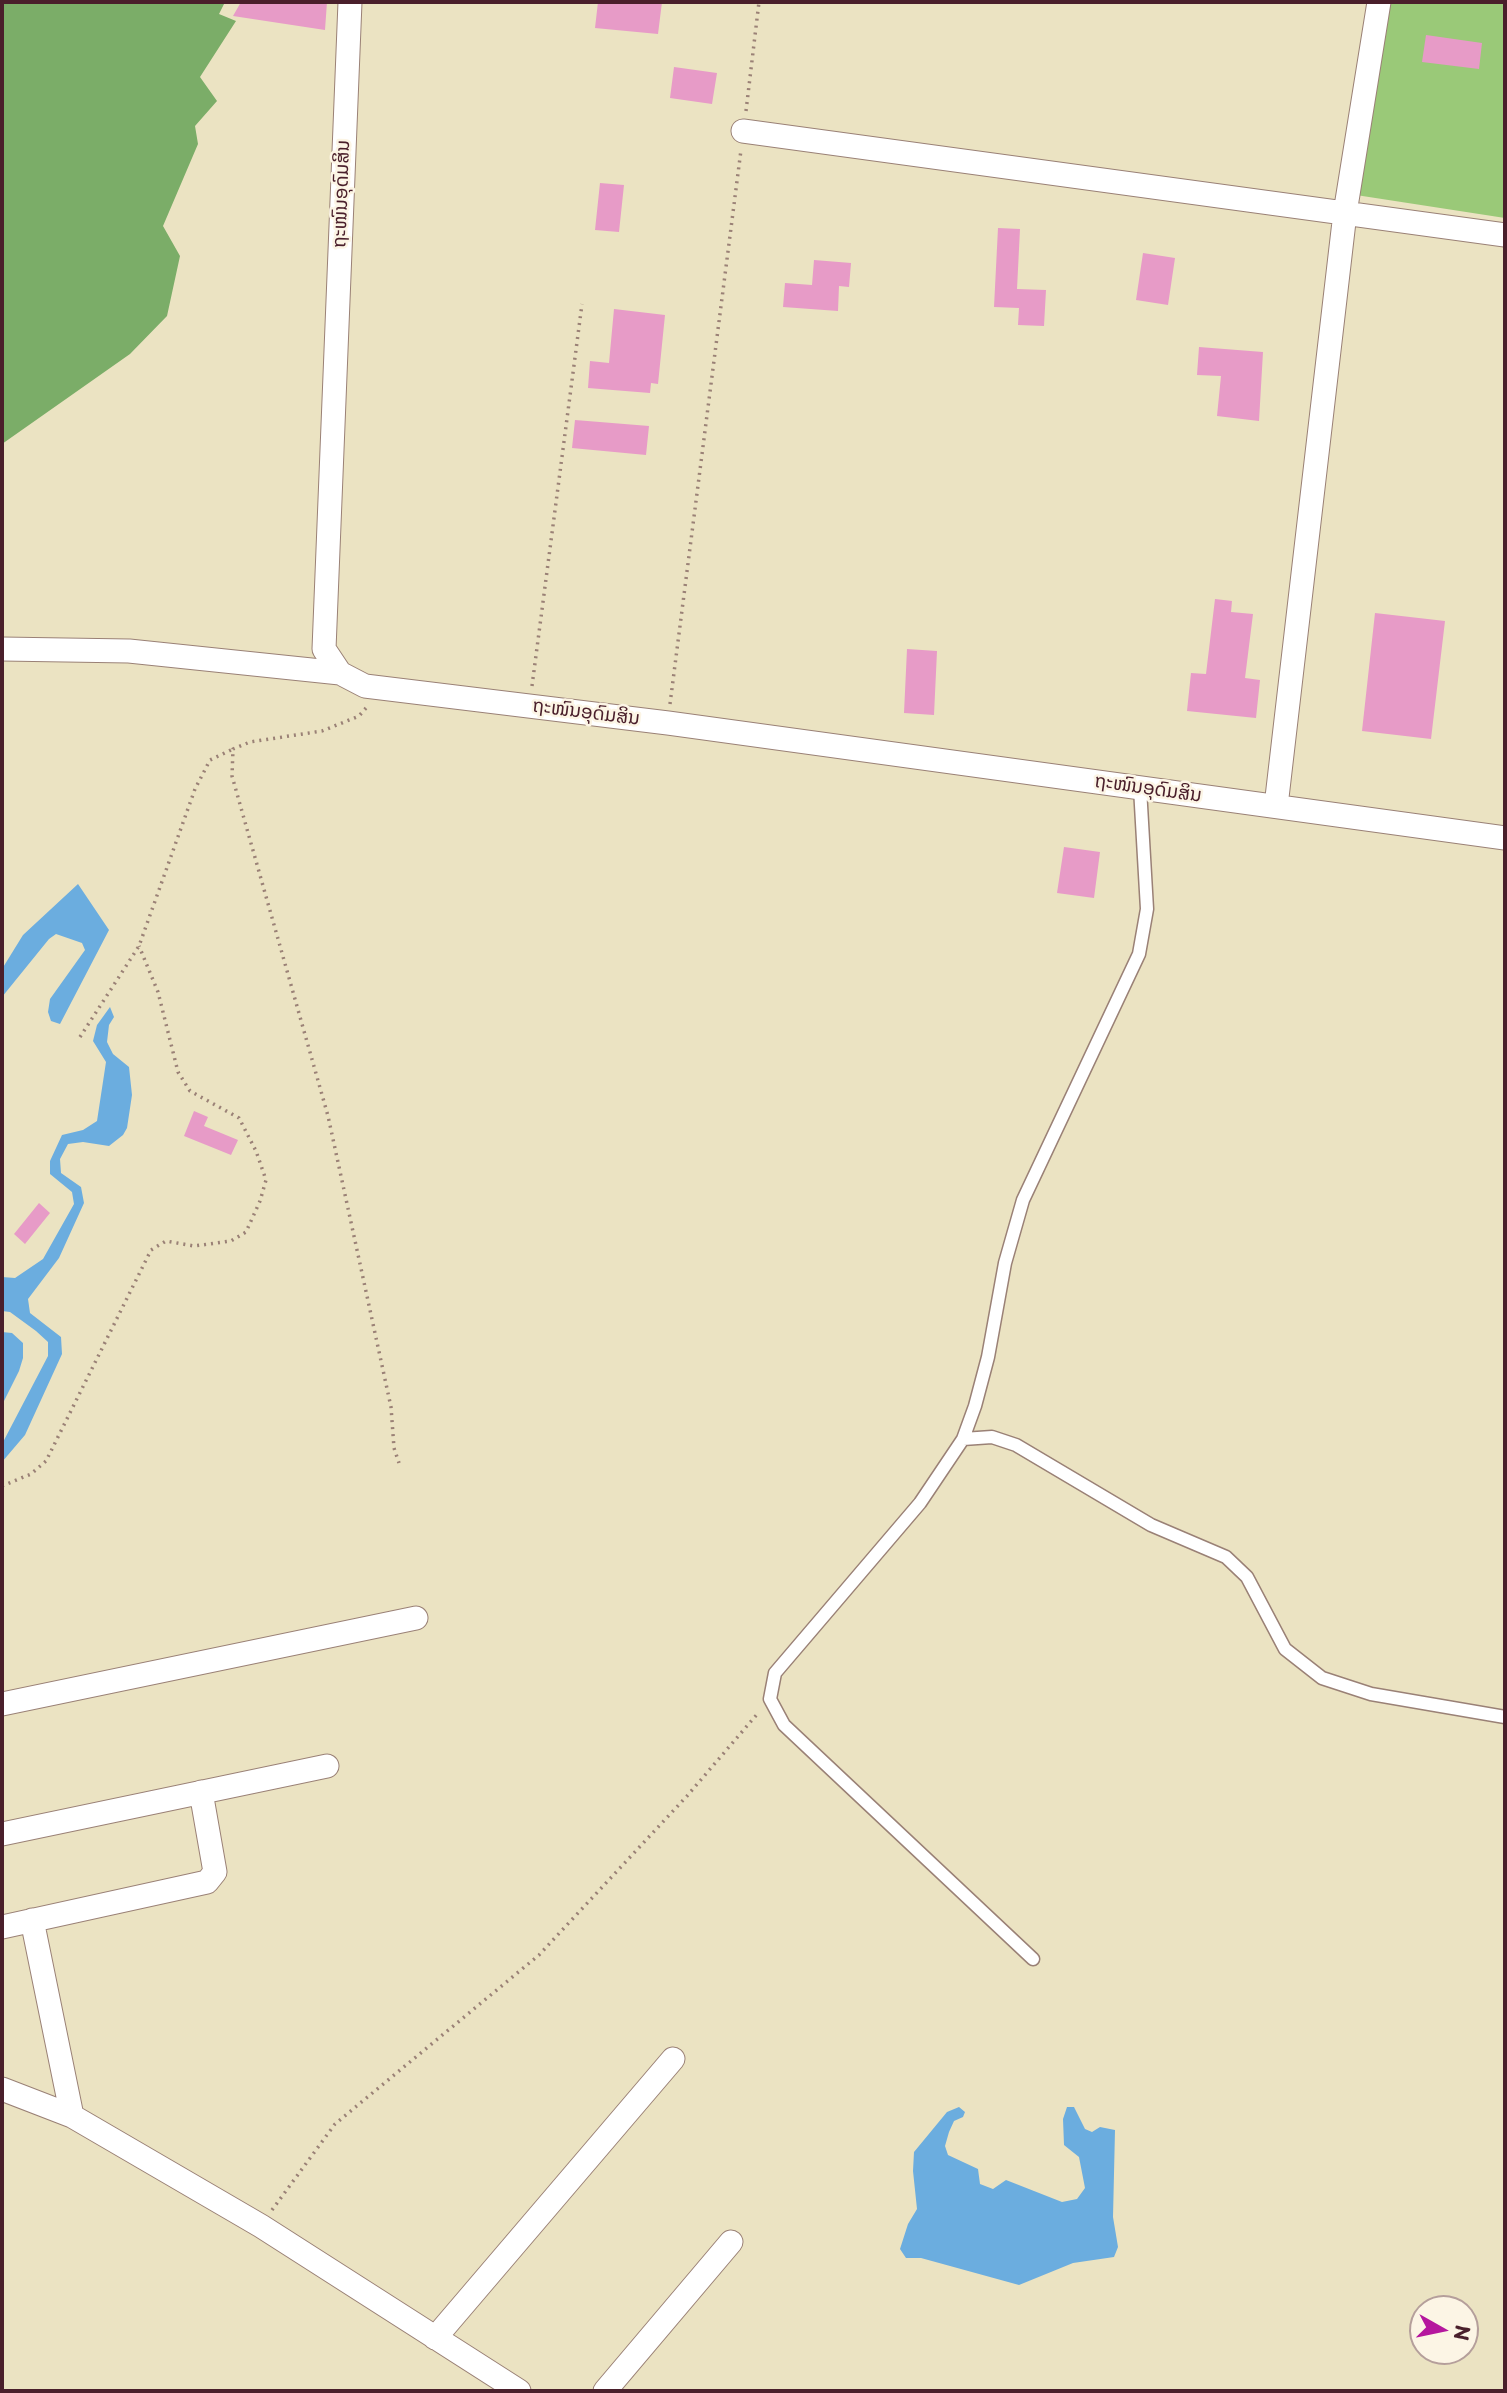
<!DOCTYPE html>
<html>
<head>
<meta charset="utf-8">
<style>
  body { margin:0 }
  #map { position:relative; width:1507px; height:2393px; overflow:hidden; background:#ebe3c2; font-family:"Playpen Sans",sans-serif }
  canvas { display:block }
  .frame { position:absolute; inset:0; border:4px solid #4a1f2b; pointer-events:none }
  .north { position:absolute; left:1409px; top:2295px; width:70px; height:70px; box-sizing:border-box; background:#fcf5e5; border:2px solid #b59f9b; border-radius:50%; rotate:99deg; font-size:19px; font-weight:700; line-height:28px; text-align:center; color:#4a1f2b }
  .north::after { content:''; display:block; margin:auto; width:24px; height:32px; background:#b5179e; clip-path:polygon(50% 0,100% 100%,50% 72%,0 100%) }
</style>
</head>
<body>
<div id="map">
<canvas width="1507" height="2393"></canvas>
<div class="frame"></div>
<div class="north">N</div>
</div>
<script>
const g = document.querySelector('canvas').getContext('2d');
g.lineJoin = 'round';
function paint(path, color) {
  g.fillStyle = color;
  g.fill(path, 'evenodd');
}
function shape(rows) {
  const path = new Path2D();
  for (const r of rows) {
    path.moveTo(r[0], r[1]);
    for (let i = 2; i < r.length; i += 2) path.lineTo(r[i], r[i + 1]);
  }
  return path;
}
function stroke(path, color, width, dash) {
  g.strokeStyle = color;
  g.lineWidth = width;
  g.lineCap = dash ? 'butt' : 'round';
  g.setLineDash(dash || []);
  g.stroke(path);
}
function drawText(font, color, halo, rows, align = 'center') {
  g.font = font + ' "Playpen Sans","Noto Sans Lao",sans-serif';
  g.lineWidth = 5;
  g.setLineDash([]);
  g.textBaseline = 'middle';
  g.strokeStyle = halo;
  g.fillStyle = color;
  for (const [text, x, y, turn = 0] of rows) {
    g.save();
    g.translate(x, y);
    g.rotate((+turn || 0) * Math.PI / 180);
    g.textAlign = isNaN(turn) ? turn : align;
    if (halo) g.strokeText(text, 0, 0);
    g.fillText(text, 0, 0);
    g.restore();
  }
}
paint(shape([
  [1386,2,1505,2,1505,218,1356,195]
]), '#9ac978');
paint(shape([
  [2,2,225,2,219,14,236,21,200,77,217,101,195,126,198,144,163,226,180,256,167,316,130,354,2,444]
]), '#7bad68');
paint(shape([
  [78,884,109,930,60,1024,51,1021,48,1012,50,999,85,950,82,943,56,934,49,939,2,997,2,969,23,935],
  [110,1007,114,1017,109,1025,107,1042,113,1054,129,1067,132,1095,127,1128,123,1135,109,1146,83,1142,68,1144,60,1159,61,1173,81,1187,84,1203,59,1258,28,1299,30,1313,61,1337,62,1354,25,1435,2,1462,2,1444,48,1356,48,1342,36,1331,10,1312,2,1311,2,1277,15,1278,43,1259,74,1204,72,1192,50,1174,50,1161,62,1135,83,1130,97,1121,106,1062,93,1041,97,1025],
  [2,1332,12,1333,23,1343,23,1358,19,1371,2,1405],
  [959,2107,965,2112,963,2117,954,2121,949,2132,945,2146,948,2155,978,2169,980,2184,993,2189,1006,2180,1062,2202,1077,2199,1085,2188,1079,2157,1064,2145,1063,2119,1067,2107,1074,2107,1085,2129,1092,2132,1100,2127,1115,2130,1113,2217,1118,2247,1114,2257,1073,2263,1019,2285,921,2258,906,2258,900,2249,908,2224,917,2209,913,2171,914,2152,947,2112]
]), '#6baddf');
paint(shape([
  [241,2,327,2,325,30,233,16],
  [598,2,662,2,658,34,595,28],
  [1426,35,1482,43,1479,69,1422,62],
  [674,67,717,73,712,104,670,98],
  [600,183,624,185,619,232,595,230],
  [998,228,1020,229,1017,289,1046,290,1044,326,1018,325,1019,308,994,307],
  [1143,253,1175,258,1168,305,1136,300],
  [814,260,851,263,849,287,839,286,838,311,783,307,785,283,812,285],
  [614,309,665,315,658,384,651,383,650,393,588,388,590,361,609,363],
  [1199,347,1263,352,1259,421,1217,416,1221,376,1197,375],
  [575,420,649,426,646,455,572,448],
  [1215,599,1232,601,1231,612,1253,614,1245,678,1260,680,1256,718,1187,711,1191,673,1206,674],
  [1375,613,1445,621,1431,739,1362,731],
  [907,649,937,651,934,715,904,713],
  [1064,847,1100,852,1094,898,1057,893],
  [194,1111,208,1117,204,1126,238,1140,231,1155,184,1136],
  [39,1203,50,1213,25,1244,14,1234]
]), '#e79bc7');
const service = shape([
  [963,1439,992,1437,1016,1445,1151,1525,1226,1557,1247,1577,1285,1649,1322,1678,1371,1694,1505,1717],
  [1033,1959,784,1725,770,1699,775,1673,920,1503,963,1439,975,1406,988,1357,1005,1263,1023,1200,1139,954,1147,909,1140,788]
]);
const minor = shape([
  [350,2,324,649,340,673,365,686,668,723,1505,838],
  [743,131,1505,235],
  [2,649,129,651,340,673],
  [1276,806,1345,213,1379,2],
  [2,1704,416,1618],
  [2,1834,327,1766],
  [32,1920,72,2116],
  [2,1927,207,1882,215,1872,201,1792],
  [2,2089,72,2116,261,2226,519,2391],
  [435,2338,673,2059],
  [605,2391,731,2242]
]);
stroke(service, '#9a8176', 15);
stroke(minor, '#9a8176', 25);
stroke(shape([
  [746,111,759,2],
  [532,686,582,304],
  [670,704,741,150],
  [366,708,359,716,322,731,250,742,233,749,232,776,328,1116,391,1407,394,1448,399,1463],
  [80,1037,139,946,195,789,210,760,233,749],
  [2,1486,31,1474,46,1461,151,1250,166,1241,194,1246,231,1241,246,1232,260,1201,266,1180,256,1151,239,1118,190,1091,178,1072,158,992,139,946],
  [272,2210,335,2124,539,1955,687,1796,759,1712]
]), '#9a8176', 3.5, [2, 5]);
stroke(service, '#fff', 12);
stroke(minor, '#fff', 23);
drawText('19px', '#4a1f2b', '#fcf5e5', [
  ["ຖະໜົນອຸດົມສິນ",342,194,-88],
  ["ຖະໜົນອຸດົມສິນ",586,713,7],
  ["ຖະໜົນອຸດົມສິນ",1148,789,8]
]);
</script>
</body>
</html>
